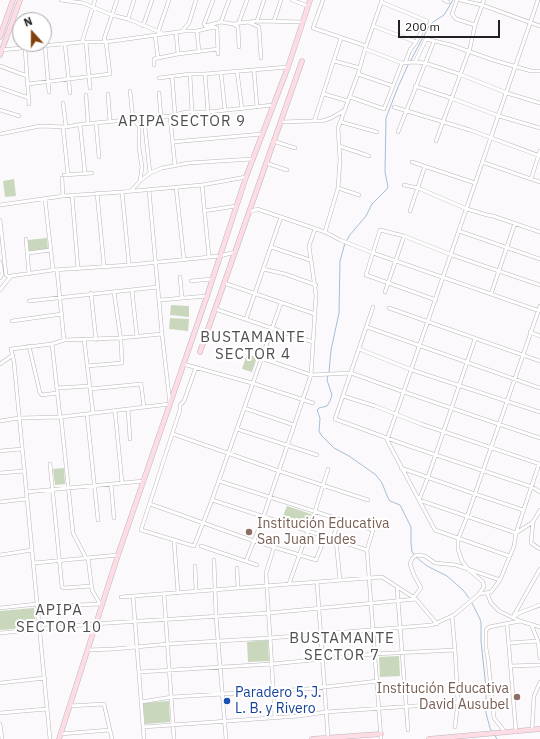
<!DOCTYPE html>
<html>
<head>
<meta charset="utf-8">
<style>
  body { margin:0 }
  #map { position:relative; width:540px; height:739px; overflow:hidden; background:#fcf9fc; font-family:"IBM Plex Sans",sans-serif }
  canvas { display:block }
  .north { position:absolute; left:12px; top:12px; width:40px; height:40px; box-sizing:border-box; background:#fff; border:1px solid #a7a6a7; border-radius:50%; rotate:339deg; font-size:11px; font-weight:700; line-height:16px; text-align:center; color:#222122 }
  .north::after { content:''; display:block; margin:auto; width:14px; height:18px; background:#82410c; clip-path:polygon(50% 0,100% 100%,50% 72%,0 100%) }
  .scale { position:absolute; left:398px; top:20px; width:102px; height:18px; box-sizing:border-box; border:2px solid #222122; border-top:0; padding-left:5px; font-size:12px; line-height:14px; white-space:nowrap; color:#222122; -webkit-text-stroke:3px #fff; paint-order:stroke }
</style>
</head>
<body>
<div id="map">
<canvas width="540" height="739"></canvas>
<div class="north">N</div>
<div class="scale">200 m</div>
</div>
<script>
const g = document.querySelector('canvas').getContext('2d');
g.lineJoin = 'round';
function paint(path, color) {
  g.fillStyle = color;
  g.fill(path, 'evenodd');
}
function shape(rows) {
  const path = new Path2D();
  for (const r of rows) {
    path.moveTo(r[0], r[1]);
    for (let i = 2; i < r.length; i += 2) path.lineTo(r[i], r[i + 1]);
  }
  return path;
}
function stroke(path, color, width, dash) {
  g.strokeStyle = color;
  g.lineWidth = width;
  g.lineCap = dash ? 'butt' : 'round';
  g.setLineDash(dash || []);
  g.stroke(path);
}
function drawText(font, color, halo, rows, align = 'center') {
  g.font = font + ' "IBM Plex Sans",sans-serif';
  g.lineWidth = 4;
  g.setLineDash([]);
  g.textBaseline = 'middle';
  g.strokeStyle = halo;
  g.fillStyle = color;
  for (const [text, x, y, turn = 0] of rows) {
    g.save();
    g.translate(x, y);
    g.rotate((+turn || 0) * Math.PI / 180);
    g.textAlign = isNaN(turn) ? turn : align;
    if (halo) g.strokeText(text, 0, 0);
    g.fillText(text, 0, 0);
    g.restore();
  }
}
paint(shape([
  [14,179,16,196,5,197,3,181],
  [47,238,48,249,29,251,28,240],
  [171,305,189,306,189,317,170,315],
  [170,318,189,319,188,331,169,329],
  [247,354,257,357,252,372,242,369],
  [64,468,65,484,55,485,53,469],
  [287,506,311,514,305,528,281,521],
  [34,608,36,627,0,630,0,611],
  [268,640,269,661,248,662,247,642],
  [399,656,400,676,380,677,379,657],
  [169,701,170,722,145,724,143,703]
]), '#c9d8bd');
stroke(shape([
  [411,60,429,26,433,22,444,15,453,0],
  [347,240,349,236,366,216,372,204,386,190,388,187,385,172,386,118,398,87,408,65],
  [329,372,331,350,339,313,340,261,345,243],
  [328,375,327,380,332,395,330,401,327,406,319,408,317,410,320,418,319,431,321,435,334,448,349,456,376,475,382,483,388,498,390,501,400,505,411,527,411,543,412,552,414,554],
  [416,557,427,566,447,576,463,590,469,598],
  [472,603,480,619,481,623,481,641,486,688,486,713,490,728,492,732],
  [494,734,497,739]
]), '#a4bed4', 1);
const street = shape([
  [61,0,83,3,112,15,128,19,162,33],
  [292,0,308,6],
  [323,0,313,28,366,46],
  [444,0,448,2],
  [457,0,452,14,456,19,475,25],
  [460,0,482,5,540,26],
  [381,2,427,21,416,42,410,50,405,63],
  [128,19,134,0],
  [257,21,264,0],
  [274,21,281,0],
  [221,22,229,0],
  [239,22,247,0],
  [248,22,259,27,261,58],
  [233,24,238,27,239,47],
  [143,26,152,0],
  [205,26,221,22,233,24,257,21,303,22],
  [373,26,416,42],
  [206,27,204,24,213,0],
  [182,31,189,23,196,0],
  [197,31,199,52],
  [158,32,169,0],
  [176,33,178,54],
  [82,42,95,0],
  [86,42,90,88],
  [65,44,70,93],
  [45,46,49,92],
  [25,48,29,104],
  [365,49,402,63,415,62,425,63,459,74,507,93,540,103],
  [1,50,82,42,106,42,185,31,197,31,214,27,217,28,218,54],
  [158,58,178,54,218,49],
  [334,61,360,68],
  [415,62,426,39,451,45,493,60,531,71,540,71],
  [154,65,154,59,158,58,155,35],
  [0,66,27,76],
  [254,70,257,107],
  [237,71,242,109],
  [221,73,225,110],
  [190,74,192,113],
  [205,74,208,112],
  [358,74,393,86],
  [172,76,175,114],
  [159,78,190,74,205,74,288,67],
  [28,84,110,74,106,42,104,39,117,0],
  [415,86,451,98,499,116,540,128],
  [0,88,29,98],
  [130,91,133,119,139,126,139,148,142,167,140,181,131,191],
  [159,93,161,117],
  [108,94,110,122],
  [324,94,348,101],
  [86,95,88,123],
  [350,97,384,109,402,63],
  [63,103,66,127],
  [394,107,470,130,540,156],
  [0,110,19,116],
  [170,116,175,166],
  [144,119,150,173],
  [313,121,322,121,331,118,345,110],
  [281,122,313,121,315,119,341,38],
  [341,122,377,132],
  [96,123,99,157],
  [80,124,85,173],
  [63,127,68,175],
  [398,132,434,41],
  [0,134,40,126,66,127,83,124,170,116,186,112,208,112,273,105],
  [273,141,295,148],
  [436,141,470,48,475,25,484,0],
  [173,142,262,134],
  [339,146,369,156],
  [412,162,475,183],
  [482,162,540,182],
  [266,163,287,170],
  [64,175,92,173],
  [62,178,63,196],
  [531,179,540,151],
  [140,181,150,173,162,168,189,163,252,159],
  [202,185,209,257],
  [404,185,418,188,467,209,487,215,493,216,540,232],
  [176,187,184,260],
  [338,188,359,195],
  [122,192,129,265],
  [97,193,104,266],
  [72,195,78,269],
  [45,199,53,270],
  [0,205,63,196,122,192,202,185,246,177],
  [204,211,236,206],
  [410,211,425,166],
  [250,212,257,209,281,217,325,232,340,240,373,253,540,311],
  [0,220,6,275,10,277],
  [459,231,540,259],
  [325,232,338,188,340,160,338,128,358,74,365,49,382,0],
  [26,239,29,274],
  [271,247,310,260],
  [28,253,51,250],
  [0,262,2,274,0,278],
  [263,269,285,274,316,285],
  [57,270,64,340],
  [180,277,182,298],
  [191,281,212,279],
  [224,283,315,314],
  [0,290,11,276,53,270,129,265,220,256,235,252],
  [132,291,137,337],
  [385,292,404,236],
  [91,293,96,340],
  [491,294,515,223],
  [160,300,207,296],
  [436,300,366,275,380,230,404,236,452,255,540,285],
  [29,301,158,287],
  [373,307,335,419,409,446,532,487,540,492],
  [389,308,540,361],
  [215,309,313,342],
  [246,319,281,217],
  [12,321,62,314],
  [367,327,540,388],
  [530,332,540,336],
  [84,339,93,413],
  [475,339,428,477,419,500,516,533,533,522,540,510],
  [52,344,60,417],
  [29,346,40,393,42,395,57,393],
  [359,349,412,370,540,412],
  [261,358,311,375,351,373,404,392,540,438],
  [0,364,13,355],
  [183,364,252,383,313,403],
  [87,366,122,363,121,341,114,292],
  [196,367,184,401,180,405,180,410,141,530,194,546,212,500,281,303],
  [57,388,90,386],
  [90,389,141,384,144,407],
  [343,396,375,406,421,424,540,464],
  [244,408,294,425],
  [128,409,130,439],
  [115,411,122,483],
  [87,414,98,520],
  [61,417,73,533,86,558],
  [0,421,19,418,61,417,170,404,162,334,149,190],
  [237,429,317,455],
  [173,434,279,471,368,500],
  [0,451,22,449],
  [50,464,62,587,64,588,91,586],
  [401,468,475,494,523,510],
  [0,473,24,471],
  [219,481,373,530,367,550,381,739],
  [111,484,114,518],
  [26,492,144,481],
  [212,500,367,550],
  [0,502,26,499],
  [150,504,254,541,316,560,325,537],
  [533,522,531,543,540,549],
  [174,540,178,593],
  [332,540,340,519],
  [336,541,340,580],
  [201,546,257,565],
  [274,547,266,573,275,717],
  [0,555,32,550],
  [509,556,435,530,387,440,538,0],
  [88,558,92,590,100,604],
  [214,560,216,616,226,739],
  [246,561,263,518,311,375,316,295,309,246,315,229],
  [34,563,118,555],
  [195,566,196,591],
  [237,568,238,588],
  [317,582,328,737],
  [289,584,315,511,328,469],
  [397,587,408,730],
  [487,593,491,603,499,611,520,621,540,627],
  [164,594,174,739],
  [479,594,491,592,500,580,514,546,516,533,539,464],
  [133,596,144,739],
  [121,597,382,577,416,599,437,624],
  [414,597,421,588,414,575,410,564,412,559,416,555,425,556,435,563,456,565,500,580],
  [0,608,37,604],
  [38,609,77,605,101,604],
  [452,616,455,650,458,702,455,727],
  [515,616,519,613,540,605],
  [513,617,540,569],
  [507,624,516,732],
  [531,624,538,641,540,658],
  [0,633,93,624,269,613,416,599],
  [509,643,538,641],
  [88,650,114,649,168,644,270,638,432,625,454,615,478,595,484,587,483,582,468,569,462,561,458,549,458,539,467,517,540,306],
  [510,666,540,665],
  [139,672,272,664,374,654,455,650],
  [0,683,45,678],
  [141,702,172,697,307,689,378,681],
  [69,706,104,704,112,739],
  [0,713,47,709],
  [0,724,2,739],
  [143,727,299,716,326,712,443,704,458,702],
  [532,730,534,696,540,682],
  [505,732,494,718,488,659,486,648,486,630,489,627,520,621],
  [60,734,110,730],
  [50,739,14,362,11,349,52,344,64,340,120,338,162,334]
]);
const secondary = shape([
  [0,37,13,0],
  [0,55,20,0],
  [200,352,302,61],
  [59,739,118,555,207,296,246,177,288,67,310,0],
  [312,739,381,734],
  [429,739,540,729]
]);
stroke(street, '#b9b6b9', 4);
stroke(secondary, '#b9b6b9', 5.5);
stroke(street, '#fff', 3);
stroke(secondary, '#fedce5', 4.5);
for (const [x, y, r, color] of [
  [249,532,4,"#8d6e63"],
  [517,697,4,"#8d6e63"],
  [227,701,4,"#1a4fb4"]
]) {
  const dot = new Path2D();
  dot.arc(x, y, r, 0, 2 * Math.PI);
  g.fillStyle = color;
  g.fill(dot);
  stroke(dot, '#fff', 1.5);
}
drawText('14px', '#785e54', '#fff', [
  ["Institución Educativa",257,524],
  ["San Juan Eudes",257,540],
  ["Institución Educativa",509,689,"right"],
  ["David Ausubel",509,705,"right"]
], 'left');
drawText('14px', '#164399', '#fff', [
  ["Paradero 5, J.",235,693],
  ["L. B. y Rivero",235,709]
], 'left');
g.letterSpacing = '1px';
drawText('15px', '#514e51', '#fff', [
  ["APIPA SECTOR 9",182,122],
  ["BUSTAMANTE",253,338],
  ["SECTOR 4",253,355],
  ["APIPA",59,611],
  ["SECTOR 10",59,628],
  ["BUSTAMANTE",342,639],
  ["SECTOR 7",342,656]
]);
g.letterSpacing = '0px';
</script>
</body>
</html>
